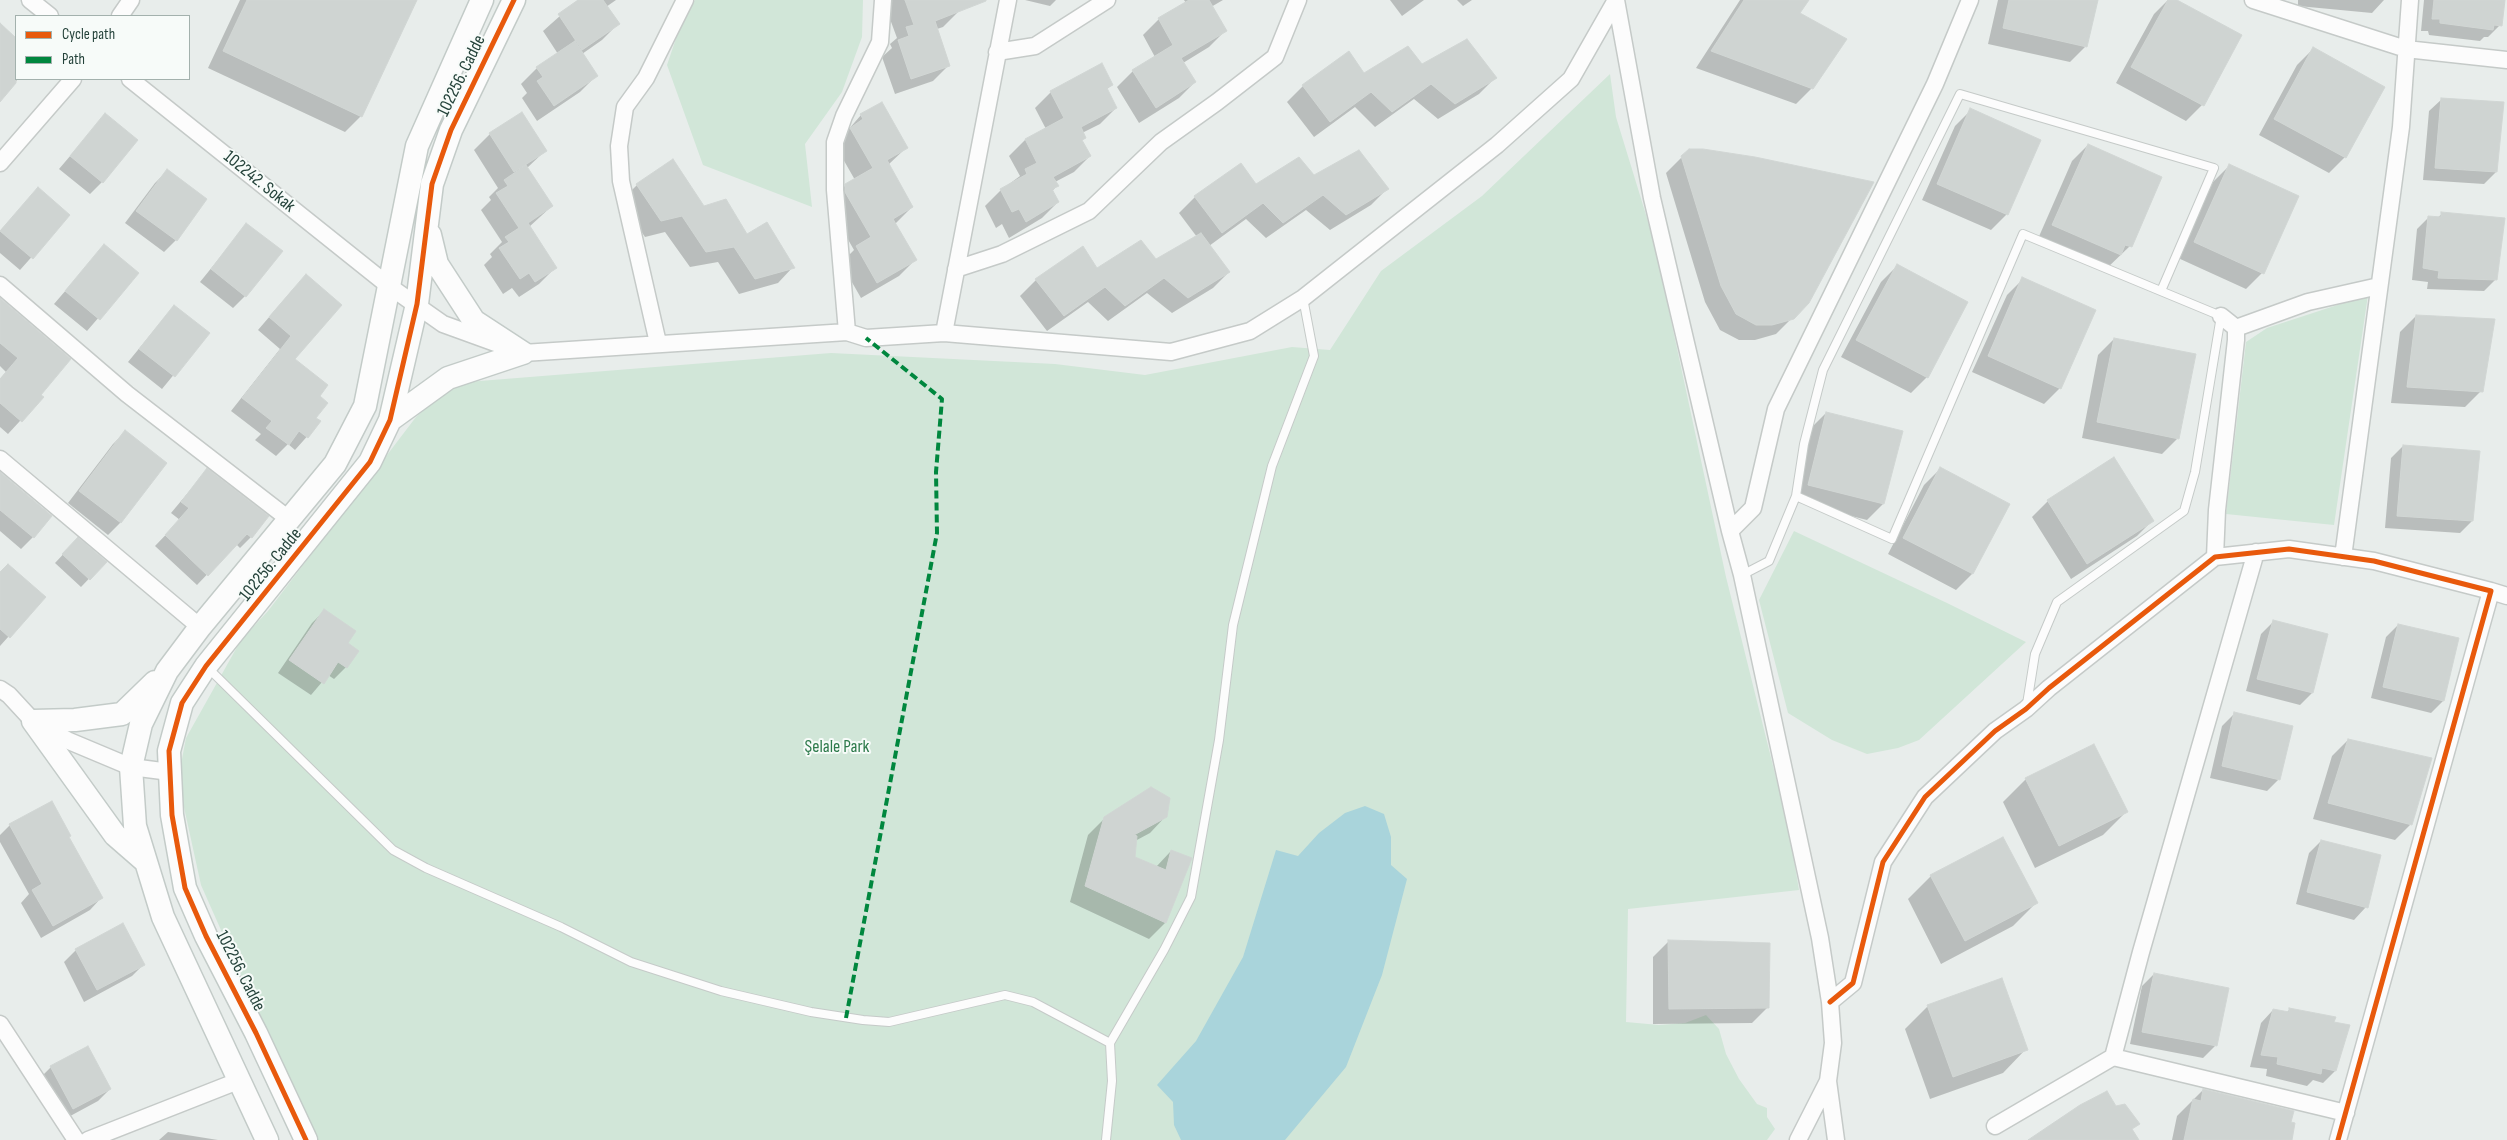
<!DOCTYPE html>
<html>
<head>
<meta charset="utf-8">
<style>
  body { margin:0 }
  #map { position:relative; width:2507px; height:1140px; overflow:hidden; background:#e8edeb; font-family:"Sofia Sans Condensed",sans-serif }
  canvas { display:block }
  .legend { position:absolute; left:15px; top:15px; width:175px; height:65px; box-sizing:border-box; background:#f7fbf9; border:1px solid #a3b1ad; margin:0; padding:6px 9px; list-style:none; font-size:15px; color:#24423a }
  .legend li { display:flex; align-items:center; gap:10px; height:25px }
  .legend b { width:25px; border:1px solid #a3b1ad }
</style>
</head>
<body>
<div id="map">
<canvas width="2507" height="1140"></canvas>
<ul class="legend">
<li><b style="height:6px;background:#e8590c"></b>Cycle path</li>
<li><b style="height:6px;background:#00873e"></b>Path</li>
</ul>
</div>
<script>
const g = document.querySelector('canvas').getContext('2d');
g.lineJoin = 'round';
function paint(path, color) {
  g.fillStyle = color;
  g.fill(path, 'evenodd');
}
function shape(rows) {
  const path = new Path2D();
  for (const r of rows) {
    path.moveTo(r[0], r[1]);
    for (let i = 2; i < r.length; i += 2) path.lineTo(r[i], r[i + 1]);
  }
  return path;
}
function stroke(path, color, width, dash) {
  g.strokeStyle = color;
  g.lineWidth = width;
  g.lineCap = dash ? 'butt' : 'round';
  g.setLineDash(dash || []);
  g.stroke(path);
}
function drawText(font, color, halo, rows, align = 'center') {
  g.font = font + ' "Sofia Sans Condensed",sans-serif';
  g.lineWidth = 4;
  g.setLineDash([]);
  g.textBaseline = 'middle';
  g.strokeStyle = halo;
  g.fillStyle = color;
  for (const [text, x, y, turn = 0] of rows) {
    g.save();
    g.translate(x, y);
    g.rotate((+turn || 0) * Math.PI / 180);
    g.textAlign = isNaN(turn) ? turn : align;
    if (halo) g.strokeText(text, 0, 0);
    g.fillText(text, 0, 0);
    g.restore();
  }
}
paint(shape([
  [695,0,863,0,862,37,842,92,805,144,812,207,703,165,667,65,683,18],
  [1610,74,1616,117,1654,241,1726,577,1789,830,1799,890,1628,909,1626,1022,1659,1025,1685,1023,1706,1015,1719,1029,1726,1054,1739,1079,1757,1104,1767,1108,1767,1117,1775,1129,1767,1140,314,1140,201,885,178,780,186,738,241,640,268,611,416,417,440,396,467,382,831,353,1055,364,1145,375,1292,347,1330,350,1381,271,1482,196],
  [2368,295,2334,525,2226,514,2246,342,2267,328],
  [1794,531,1947,603,2026,642,1919,740,1898,748,1867,754,1832,740,1788,713,1759,600]
]), '#d1e6d8');
paint(shape([
  [1365,806,1384,814,1391,837,1391,865,1407,879,1382,975,1346,1067,1285,1140,1181,1140,1174,1125,1173,1102,1157,1085,1196,1041,1243,957,1276,850,1298,856,1319,833,1345,813]
]), '#a9d4db');
paint(shape([
  [240,0,416,0,361,116,345,132,208,68],
  [578,0,616,0,606,7,618,24,602,40,582,54,596,76,580,92,537,121,522,98,527,93,521,84,537,68,558,54,543,31],
  [883,0,955,0,959,11,943,27,937,29,949,65,933,81,895,94,882,57,892,48,890,44,897,38],
  [1025,0,1056,0,1050,6],
  [1184,0,1223,0,1211,7,1225,31,1209,47,1183,63,1195,82,1179,98,1139,123,1117,87,1133,71,1155,57,1143,35,1159,19,1186,3],
  [1390,0,1424,0,1402,16],
  [1457,0,1472,0,1463,6],
  [1740,0,1807,0,1798,13,1812,88,1796,104,1696,68],
  [1998,0,2096,0,2086,46,2070,62,1988,44],
  [2168,0,2175,0,2202,105,2186,121,2116,83,2154,14],
  [2298,0,2384,0,2372,13,2298,6],
  [2424,0,2504,0,2500,25,2488,37,2484,37,2480,41,2429,35,2428,31,2421,31],
  [0,25,16,39,16,79,18,79,0,100],
  [2313,49,2345,157,2329,173,2259,135,2297,65],
  [1422,66,1495,78,1479,94,1438,119,1414,99,1375,127,1355,107,1314,137,1287,102,1303,86],
  [1112,85,1106,90,1116,108,1100,124,1082,133,1085,138,1081,141,1090,156,1074,172,1055,182,1057,186,1052,191,1058,202,1042,218,1009,238,1002,224,996,228,985,206,1001,190,1020,176,1009,156,1025,140,1046,129,1035,108,1051,92],
  [2442,99,2496,172,2484,184,2423,180,2429,111],
  [1971,110,2007,214,1991,230,1922,200,1955,126],
  [522,114,546,150,527,168,552,206,529,227,555,268,539,284,519,297,512,288,503,294,484,265,492,257,490,254,502,242,481,210,491,200,489,197,498,188,474,150,490,134],
  [105,115,102,182,90,194,59,169],
  [861,115,907,147,888,165,912,207,895,224,915,260,899,276,861,298,841,263,854,250,830,208,829,202,846,185,855,180,835,145],
  [2088,145,2130,246,2104,271,2037,241,2072,161],
  [1682,157,1808,302,1776,334,1755,340,1739,340,1720,330,1705,302,1666,173],
  [672,161,704,207,793,267,778,283,739,294,718,262,690,267,665,232,645,237,621,201,637,185],
  [1241,164,1255,186,1314,177,1387,189,1371,205,1330,230,1306,210,1266,238,1246,219,1209,246,1229,272,1213,288,1172,313,1147,293,1108,321,1088,302,1047,331,1020,296,1036,280,1155,260,1197,237,1179,213,1195,197],
  [2229,166,2262,273,2246,289,2178,258,2213,182],
  [167,171,176,240,164,252,125,223,155,183],
  [38,189,69,215,20,270,0,253,0,231],
  [2442,214,2496,279,2484,291,2427,289,2428,282,2412,280,2417,229,2429,217,2437,218],
  [247,224,245,296,233,308,200,282],
  [104,246,137,273,87,331,54,304],
  [1897,266,1966,302,1927,377,1911,393,1841,357,1881,282],
  [2023,279,2060,388,2044,404,1972,372,2007,295],
  [294,288,293,360,318,396,315,418,320,422,295,450,288,444,276,456,255,440,261,434,231,411,280,349,258,330],
  [0,300,42,397,8,434,0,427,0,379,6,372,0,366],
  [174,306,208,333,162,389,128,362],
  [2416,316,2481,391,2465,407,2391,403,2400,332],
  [2114,339,2178,438,2162,454,2082,438,2098,355],
  [1826,413,1883,504,1867,520,1792,501,1810,429],
  [125,432,165,463,120,523,108,535,68,503,113,444],
  [2403,446,2472,521,2460,533,2385,528,2391,458],
  [1940,469,2008,504,1972,574,1956,590,1888,554,1924,485],
  [207,470,251,537,240,548,236,544,197,585,155,546,180,520,171,513],
  [0,474,33,537,21,549,0,531],
  [2048,501,2153,520,2137,536,2071,579,2032,517],
  [70,547,105,562,81,587,55,563],
  [0,573,44,597,0,646],
  [324,611,346,643,346,667,334,679,328,675,311,695,278,673,312,623],
  [2273,622,2312,693,2300,705,2246,691,2261,634],
  [2398,625,2443,701,2431,713,2371,698,2386,637],
  [2234,714,2279,779,2267,791,2210,778,2222,726],
  [2348,740,2411,824,2395,840,2313,819,2332,756],
  [2026,779,2126,812,2103,835,2035,868,2003,802],
  [51,802,67,837,102,897,90,910,41,938,21,903,29,894,0,842,0,835,10,825],
  [1166,816,1150,833,1135,841,1134,858,1156,867,1171,851,1165,923,1149,939,1070,902,1088,835,1105,818],
  [2321,841,2366,907,2354,920,2296,904,2309,853],
  [1931,876,2036,903,2013,926,1941,964,1908,899],
  [1669,941,1768,1007,1752,1023,1653,1024,1653,957],
  [76,950,144,964,132,976,84,1002,64,962],
  [2154,974,2227,989,2215,1046,2203,1058,2130,1044,2142,986],
  [1928,1006,2026,1049,2003,1073,1930,1099,1905,1029],
  [2290,1009,2332,1023,2335,1071,2323,1083,2313,1080,2307,1086,2266,1076,2267,1069,2250,1067,2261,1023,2273,1010,2286,1013],
  [51,1067,110,1089,98,1101,61,1121,39,1079],
  [2203,1090,2290,1123,2290,1140,2172,1140,2177,1116],
  [168,1132,218,1140,159,1140]
]), '#0003');
const building = shape([
  [247,0,417,0,362,117,223,51,247,0],
  [578,0,603,0,620,24,582,50,558,14,578,0],
  [905,0,986,0,986,1,935,21,950,66,911,79,898,40,909,36,906,27,914,25,905,0],
  [1189,0,1209,0,1227,31,1181,58,1196,82,1156,108,1132,70,1173,45,1158,18,1189,0],
  [1744,0,1809,0,1800,13,1847,39,1813,89,1711,51,1744,0],
  [2009,0,2098,0,2087,47,2003,28,2009,0],
  [2168,0,2177,0,2242,35,2204,106,2131,67,2168,0],
  [2434,0,2505,0,2502,26,2494,25,2493,30,2440,23,2440,19,2432,19,2434,0],
  [0,23,16,38,16,83,0,102,0,23],
  [1467,39,1497,78,1455,104,1431,84,1392,112,1371,92,1330,122,1302,85,1349,51,1364,73,1408,46,1422,64,1467,39],
  [575,41,598,76,554,106,537,81,543,77,536,67,575,41],
  [2313,47,2385,87,2346,158,2274,119,2313,47],
  [1102,63,1113,85,1107,88,1117,108,1081,127,1086,138,1082,140,1091,156,1053,177,1059,186,1052,189,1059,202,1026,222,1019,209,1012,212,1000,189,1027,174,1025,169,1037,163,1025,139,1064,118,1050,91,1102,63],
  [2441,98,2504,102,2497,172,2435,168,2441,98],
  [882,102,908,148,887,160,913,207,893,219,917,260,877,283,856,246,871,237,845,192,845,184,873,168,850,128,863,119,860,114,882,102],
  [1970,108,2041,140,2008,215,1937,184,1970,108],
  [522,112,547,151,514,172,489,133,522,112],
  [105,113,138,140,103,183,70,156,105,113],
  [2088,144,2162,177,2132,247,2125,245,2121,255,2052,225,2088,144],
  [1689,149,1703,149,1755,157,1874,182,1809,303,1794,319,1772,325,1756,325,1736,314,1721,286,1681,156,1689,149],
  [1359,150,1389,189,1346,215,1323,195,1283,223,1263,203,1222,233,1194,196,1241,163,1256,184,1299,157,1314,175,1359,150],
  [673,159,704,206,726,199,747,234,767,222,795,268,755,279,734,247,706,252,682,216,661,221,636,184,673,159],
  [2229,164,2299,196,2264,274,2194,242,2229,164],
  [526,165,553,206,528,223,557,268,535,282,529,273,520,279,499,248,509,242,505,237,519,228,496,193,508,186,504,180,526,165],
  [167,169,207,199,177,241,136,211,167,169],
  [38,187,70,215,33,259,0,231,38,187],
  [2441,212,2505,218,2497,280,2438,278,2439,271,2423,268,2428,216,2441,217,2441,212],
  [246,223,283,251,246,297,211,269,246,223],
  [1201,233,1230,272,1188,298,1164,278,1125,306,1105,287,1064,316,1035,279,1083,246,1097,268,1141,240,1156,259,1201,233],
  [104,244,139,273,100,320,65,291,104,244],
  [1897,264,1968,302,1928,378,1856,340,1897,264],
  [306,274,342,305,295,359,328,385,320,396,328,403,316,418,321,421,308,438,299,431,289,445,266,428,272,421,242,398,291,336,269,317,306,274],
  [2022,277,2096,310,2061,389,1988,356,2022,277],
  [0,298,71,359,41,395,44,397,22,422,0,403,0,379,18,358,0,343,0,298],
  [174,305,210,333,175,377,139,349,174,305],
  [2416,315,2495,319,2483,392,2407,387,2416,315],
  [2114,338,2196,354,2179,439,2097,422,2114,338],
  [1826,412,1903,431,1884,504,1808,485,1826,412],
  [125,430,167,463,121,523,79,491,125,430],
  [2403,445,2480,451,2473,521,2397,516,2403,445],
  [2114,457,2154,521,2087,564,2047,500,2114,457],
  [1940,467,2010,504,1973,574,1903,538,1940,467],
  [207,468,269,516,252,538,247,534,208,576,165,535,189,508,181,502,207,468],
  [0,472,52,516,34,538,0,510,0,472],
  [78,537,107,562,90,580,62,554,78,537],
  [8,564,46,597,10,638,0,629,0,572,8,564],
  [324,609,356,631,348,643,359,651,347,668,338,662,324,684,289,660,324,609],
  [2273,620,2328,634,2313,693,2257,679,2273,620],
  [2398,624,2459,638,2444,701,2383,687,2398,624],
  [2234,712,2293,726,2280,780,2222,766,2234,712],
  [2348,739,2432,758,2412,825,2328,803,2348,739],
  [2094,744,2128,812,2059,846,2025,778,2094,744],
  [1151,787,1170,798,1167,817,1134,835,1137,836,1135,857,1166,870,1171,850,1192,858,1166,923,1085,886,1104,817,1151,787],
  [52,801,71,836,69,837,103,898,53,926,32,890,42,884,9,824,52,801],
  [2003,837,2038,903,1965,941,1930,875,2003,837],
  [2321,840,2381,855,2368,908,2307,892,2321,840],
  [123,923,145,965,97,990,75,949,123,923],
  [1668,940,1770,943,1769,1008,1669,1009,1668,940],
  [2154,973,2229,988,2217,1046,2142,1032,2154,973],
  [2002,978,2028,1050,1953,1077,1927,1005,2002,978],
  [2289,1008,2336,1017,2334,1022,2350,1025,2336,1071,2322,1068,2321,1074,2277,1064,2278,1057,2261,1055,2273,1009,2289,1012,2289,1008],
  [88,1046,111,1089,73,1109,50,1066,88,1046],
  [2203,1089,2294,1111,2291,1122,2295,1123,2292,1140,2184,1140,2193,1099,2201,1101,2203,1089],
  [2107,1091,2116,1106,2125,1104,2140,1124,2132,1129,2139,1140,2028,1140,2080,1105,2107,1091]
]);
paint(building, '#cfd4d2');
stroke(building, '#d1d6d4', 1);
const lane = shape([
  [1796,496,1804,444,1823,370,1960,94,2214,168,2161,291],
  [1742,575,1769,561,1796,496,1892,539,2023,234,2221,316,2195,472,2184,511,2057,602,2035,654,2027,704],
  [207,667,393,850,426,868,561,927,631,962,721,991,811,1012,863,1020,889,1022,1005,995,1033,1002,1110,1043],
  [1106,1140,1112,1081,1110,1043,1164,950,1191,897,1219,740,1233,625,1272,466,1314,356,1303,298]
]);
const street = shape([
  [30,0,50,16],
  [1616,0,1652,198,1730,531,1742,575,1820,938,1830,1002,1833,1043,1828,1081,1836,1140],
  [2253,0,2406,49,2507,60],
  [120,16,131,0],
  [997,52,1035,46,1107,0],
  [130,79,389,286,443,324,523,353,847,332,866,338,944,333,1008,0],
  [0,163,73,79],
  [956,269,1002,254,1089,211,1161,142,1217,102,1275,57,1298,0],
  [0,285,127,394,290,520],
  [2236,328,2308,302,2379,286],
  [847,332,835,190,835,142,844,116,880,42,883,0],
  [944,333,1171,352,1250,331,1303,298,1497,145,1571,79,1616,0],
  [658,343,621,181,619,146,625,107,646,78,685,0],
  [0,459,200,627],
  [1730,531,1753,508,1776,409,1935,84,1970,0],
  [2215,557,2217,510,2236,340,2236,328,2221,316],
  [2343,557,2401,127,2410,0],
  [2491,591,2507,596],
  [0,689,9,695,33,721,69,741,131,767,170,772],
  [1830,1002,1853,983,1883,862,1925,797,1995,731,2026,709,2049,688,2215,557,2289,549,2374,561,2491,591,2338,1140],
  [0,1024,76,1140],
  [2113,1057,2346,1113],
  [1995,1126,2113,1057,2141,952,2256,552],
  [88,1140,238,1081],
  [1798,1140,1828,1081]
]);
const secondary = shape([
  [430,235,437,264,474,321,523,353],
  [390,420,448,378,523,353],
  [33,721,115,835,146,862],
  [33,721,75,720,122,714,155,682],
  [267,1140,163,917,135,826,131,767,141,724,167,671,200,627,335,464,365,406,417,146,482,0],
  [306,1140,256,1033,206,936,185,888,172,815,169,751,182,703,206,666,370,462,390,420,417,304,432,184,451,130,514,0]
]);
stroke(lane, '#c5cac8', 10);
stroke(street, '#c5cac8', 19);
stroke(secondary, '#c3cbc8', 25);
stroke(lane, '#fcfcfc', 8);
stroke(street, '#fcfcfc', 16);
stroke(secondary, '#fcfcfc', 22);
stroke(shape([
  [846,1018,937,533,936,472,942,399,866,338]
]), '#00873e', 4, [8, 4]);
stroke(shape([
  [1830,1002,1853,983,1883,862,1925,797,1995,731,2026,709,2049,688,2215,557,2289,549,2374,561,2491,591,2338,1140],
  [306,1140,256,1033,206,936,185,888,172,815,169,751,182,703,206,666,370,462,390,420,417,304,432,184,451,130,514,0]
]), '#e8590c', 5);
drawText('18px', '#24423a', '#f7fbf9', [
  ["102256. Cadde",462,76,-64],
  ["102242. Sokak",259,182,39],
  ["102256. Cadde",271,565,-51],
  ["102256. Cadde",240,971,63]
]);
drawText('18px', '#2d7a4b', '#f7fbf9', [
  ["Şelale Park",837,747]
]);
</script>
</body>
</html>
